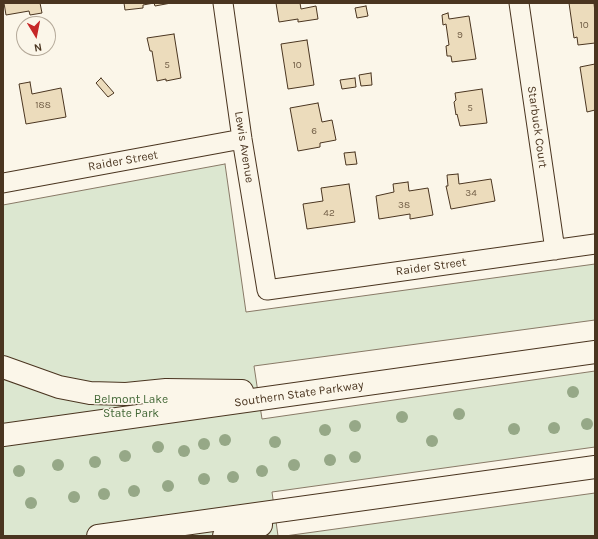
<!DOCTYPE html>
<html>
<head>
<meta charset="utf-8">
<style>
  body { margin:0 }
  #map { position:relative; width:598px; height:539px; overflow:hidden; background:#fbf6e9; font-family:Karla,sans-serif }
  canvas { display:block }
  .frame { position:absolute; inset:0; border:4px solid #4a3520; pointer-events:none }
  .north { position:absolute; left:16px; top:16px; width:40px; height:40px; box-sizing:border-box; background:#fbf6e9; border:1px solid #b4a999; border-radius:50%; rotate:170deg; font-size:11px; font-weight:700; line-height:16px; text-align:center; color:#4a3520 }
  .north::after { content:''; display:block; margin:auto; width:14px; height:18px; background:#c62828; clip-path:polygon(50% 0,100% 100%,50% 72%,0 100%) }
</style>
</head>
<body>
<div id="map">
<canvas width="598" height="539"></canvas>
<div class="frame"></div>
<div class="north">N</div>
</div>
<script>
const g = document.querySelector('canvas').getContext('2d');
g.lineJoin = 'round';
function paint(path, color) {
  g.fillStyle = color;
  g.fill(path, 'evenodd');
}
function shape(rows) {
  const path = new Path2D();
  for (const r of rows) {
    path.moveTo(r[0], r[1]);
    for (let i = 2; i < r.length; i += 2) path.lineTo(r[i], r[i + 1]);
  }
  return path;
}
function stroke(path, color, width, dash) {
  g.strokeStyle = color;
  g.lineWidth = width;
  g.lineCap = dash ? 'butt' : 'round';
  g.setLineDash(dash || []);
  g.stroke(path);
}
function drawText(font, color, halo, rows, align = 'center') {
  g.font = font + ' Karla,sans-serif';
  g.lineWidth = 3;
  g.setLineDash([]);
  g.textBaseline = 'middle';
  g.strokeStyle = halo;
  g.fillStyle = color;
  for (const [text, x, y, turn = 0] of rows) {
    g.save();
    g.translate(x, y);
    g.rotate((+turn || 0) * Math.PI / 180);
    g.textAlign = isNaN(turn) ? turn : align;
    if (halo) g.strokeText(text, 0, 0);
    g.fillText(text, 0, 0);
    g.restore();
  }
}
const green = shape([
  [225,164,246,312,595,264,595,320,254,366,262,419,595,371,595,447,272,492,278,536,3,536,3,205,225,164],
  [595,493,595,536,285,536,595,493]
]);
paint(green, '#dce7d0');
stroke(green, '#887966', 1);
const building = shape([
  [4,3,40,3,42,13,30,15,29,11,6,15,4,3],
  [124,3,171,3,155,6,154,3,143,5,143,8,125,10,124,3],
  [276,3,300,3,301,9,316,6,318,19,298,22,298,19,279,22,276,3],
  [569,3,594,3,595,13,595,43,578,45,577,37,574,38,569,3],
  [366,6,368,16,357,18,355,8,366,6],
  [448,13,449,19,469,16,476,59,452,62,451,56,447,56,446,46,449,45,446,24,443,25,442,15,448,13],
  [174,34,181,78,166,81,166,79,157,81,152,51,150,51,147,38,174,34],
  [307,40,314,85,288,89,281,44,307,40],
  [595,64,595,110,587,112,580,67,595,64],
  [371,73,372,85,361,86,359,75,371,73],
  [101,78,114,93,108,97,96,83,101,78],
  [355,78,356,87,342,89,340,80,355,78],
  [30,82,32,94,61,88,66,117,26,124,19,84,30,82],
  [482,89,487,123,460,126,457,114,456,115,454,102,456,100,455,93,482,89],
  [318,103,322,122,332,120,336,140,320,143,320,147,298,151,290,108,318,103],
  [355,152,357,164,346,165,344,153,355,152],
  [458,174,459,184,491,179,495,201,451,209,446,186,448,186,447,175,458,174],
  [408,182,409,191,428,188,433,215,410,219,410,214,379,219,376,196,394,192,393,184,408,182],
  [349,184,355,222,307,229,303,204,323,201,321,188,349,184]
]);
paint(building, '#ecdcbc');
stroke(building, '#4a3520', 1);
const minor = shape([
  [223,3,242,139,267,290,595,244],
  [519,3,555,250],
  [3,183,242,139]
]);
const motorway = shape([
  [3,367,59,387,90,393,126,394,166,390,242,391],
  [3,435,595,352],
  [98,536,595,467],
  [224,536,261,525]
]);
stroke(minor, '#4a3520', 21);
stroke(motorway, '#4a3520', 24);
stroke(minor, '#fbf6e9', 19);
stroke(motorway, '#fbf6e9', 22);
g.fillStyle = '#96a887';
for (const [x, y] of [
  [573,392],
  [459,414],
  [402,417],
  [587,424],
  [355,426],
  [554,428],
  [514,429],
  [325,430],
  [225,440],
  [432,441],
  [275,442],
  [204,444],
  [158,447],
  [184,451],
  [125,456],
  [355,457],
  [330,460],
  [95,462],
  [58,465],
  [294,465],
  [19,471],
  [262,471],
  [233,477],
  [204,479],
  [168,486],
  [134,491],
  [104,494],
  [74,497],
  [31,503]
]) {
  g.beginPath();
  g.arc(x, y, 6, 0, 2 * Math.PI);
  g.fill();
}
drawText('10px', '#725f47', null, [
  ["10",584,25],
  ["9",460,35],
  ["5",167,65],
  ["10",297,65],
  ["188",43,105],
  ["5",470,108],
  ["6",314,131],
  ["34",471,193],
  ["38",404,205],
  ["42",329,213]
]);
drawText('12px', '#4a3520', '#fbf6e9', [
  ["Starbuck Court",537,127,82],
  ["Lewis Avenue",244,147,81],
  ["Raider Street",123,161,-10],
  ["Raider Street",431,267,-8],
  ["Southern State Parkway",299,394,-8]
]);
drawText('12px', '#436837', '#fbf6e9', [
  ["Belmont Lake",131,400],
  ["State Park",131,414]
]);
</script>
</body>
</html>
